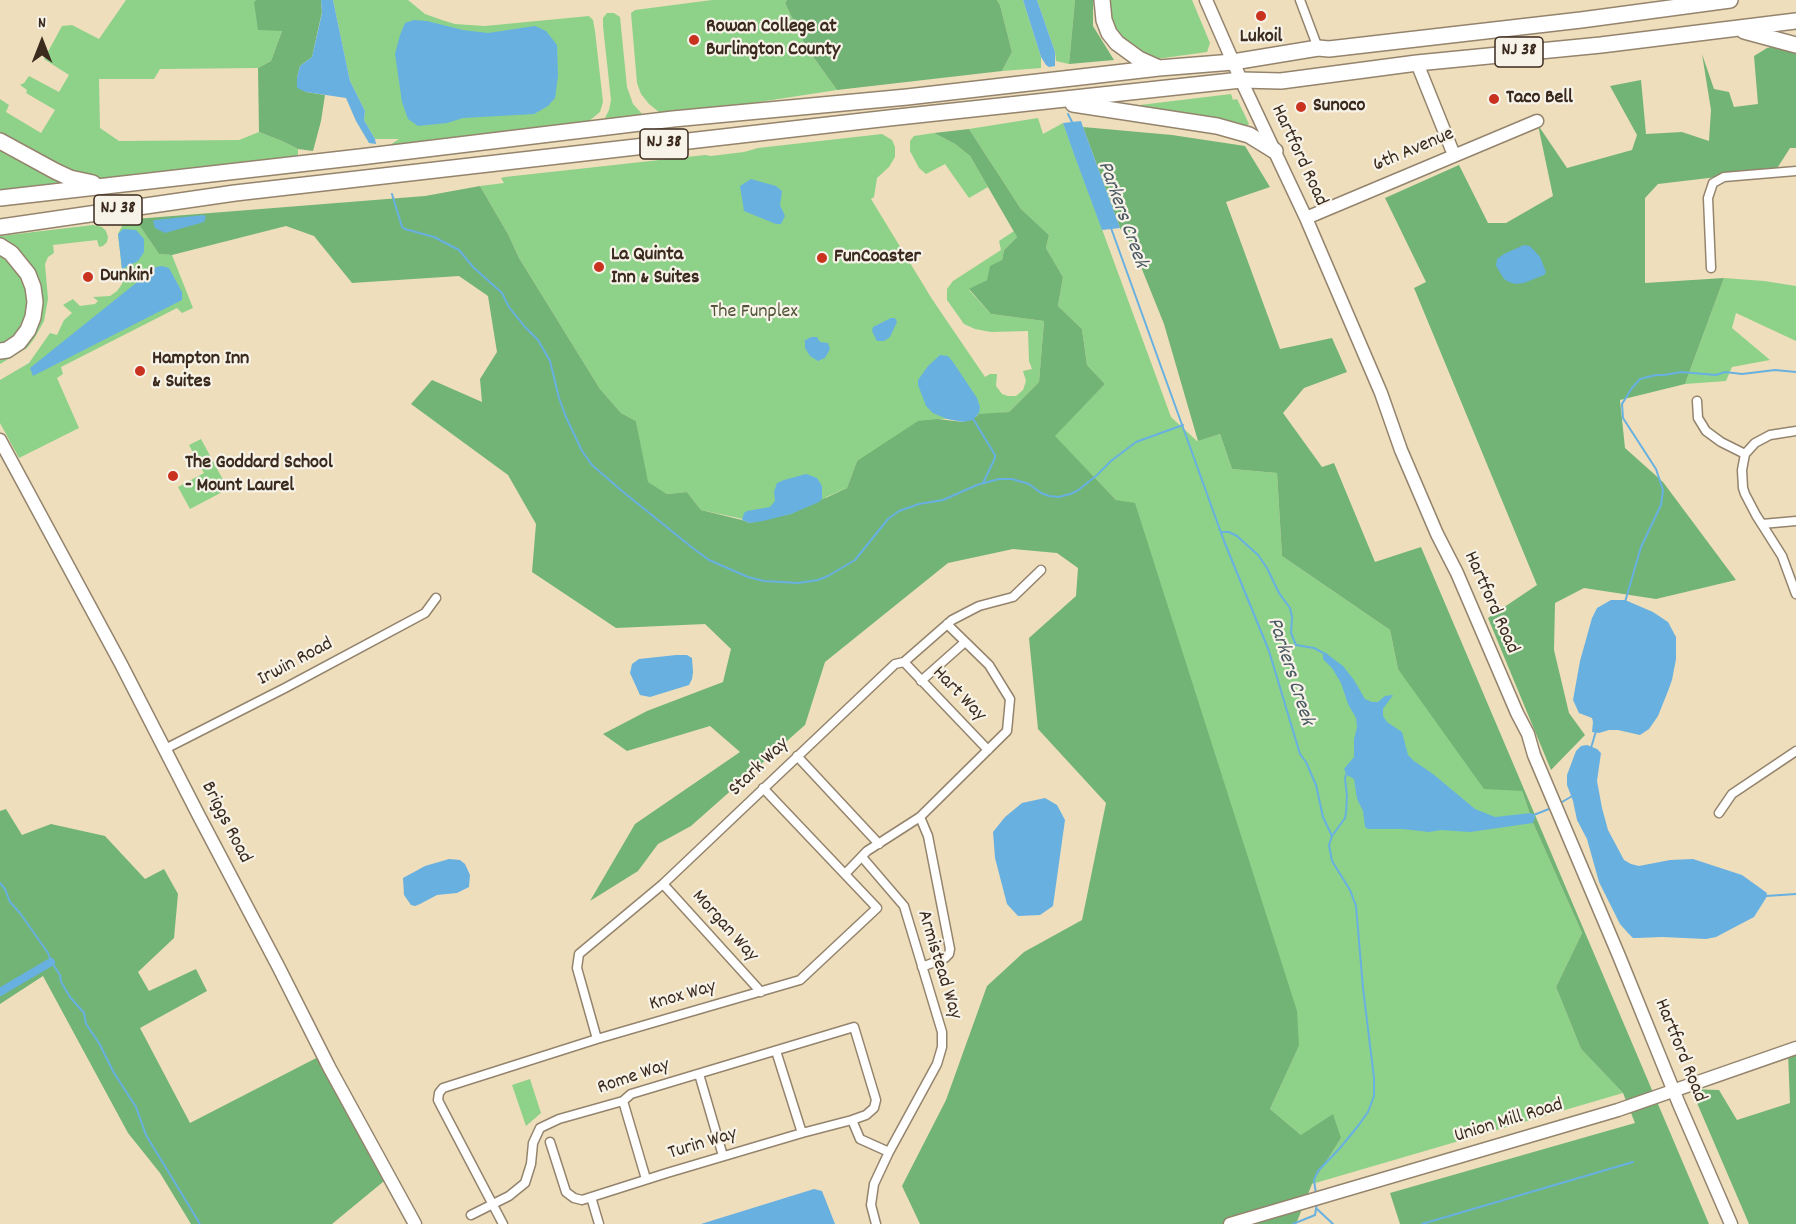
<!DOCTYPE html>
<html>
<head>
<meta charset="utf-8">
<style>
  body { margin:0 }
  #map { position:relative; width:1796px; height:1224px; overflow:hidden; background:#eedebc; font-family:Dekko,sans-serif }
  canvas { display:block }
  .north { position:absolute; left:12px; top:12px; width:60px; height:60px; -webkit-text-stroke:4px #f7f3e8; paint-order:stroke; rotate:0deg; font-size:16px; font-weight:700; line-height:24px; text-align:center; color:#3b2a1e }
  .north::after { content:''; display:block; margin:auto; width:21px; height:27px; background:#3b2a1e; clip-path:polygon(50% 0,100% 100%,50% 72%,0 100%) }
</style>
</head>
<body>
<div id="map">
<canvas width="1796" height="1224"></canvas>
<div class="north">N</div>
</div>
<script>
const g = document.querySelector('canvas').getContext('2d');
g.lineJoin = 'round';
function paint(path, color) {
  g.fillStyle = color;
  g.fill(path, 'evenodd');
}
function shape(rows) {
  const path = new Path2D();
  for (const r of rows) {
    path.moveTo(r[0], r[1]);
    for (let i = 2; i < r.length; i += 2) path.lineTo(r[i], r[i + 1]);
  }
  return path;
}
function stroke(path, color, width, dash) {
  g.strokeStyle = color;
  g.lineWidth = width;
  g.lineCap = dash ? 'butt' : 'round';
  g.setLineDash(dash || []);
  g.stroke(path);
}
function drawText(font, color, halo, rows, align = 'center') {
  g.font = font + ' Dekko,sans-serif';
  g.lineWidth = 4.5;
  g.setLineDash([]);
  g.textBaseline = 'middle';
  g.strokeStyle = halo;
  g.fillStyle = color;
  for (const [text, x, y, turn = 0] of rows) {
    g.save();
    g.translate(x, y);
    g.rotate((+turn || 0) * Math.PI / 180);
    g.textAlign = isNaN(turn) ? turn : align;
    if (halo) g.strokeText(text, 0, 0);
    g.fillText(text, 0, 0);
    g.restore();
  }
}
paint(shape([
  [126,0,256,0,254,2,282,31,271,61,258,68,160,69,154,79,99,79,100,128,119,141,239,140,259,132,282,141,298,149,298,157,107,179,89,178,69,172,0,133,0,99,9,105,6,112,41,133,55,110,26,93,27,90,20,85,24,83,29,76,59,92,69,75,44,59,62,26,72,25,99,39],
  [333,0,408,0,425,14,442,20,455,24,485,26,589,16,593,20,595,31,603,102,600,112,589,121,580,125,384,149,399,139,375,139,364,120,365,111,350,81],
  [712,0,787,0,785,3,806,47,837,90,674,115,659,112,649,104,641,94,637,83,631,13,635,10],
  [997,0,1023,0,1041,57,1041,68,1002,71,1012,52,1000,5],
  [1037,0,1075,0,1069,64,1056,61,1055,52],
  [1107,0,1192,0,1210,43,1207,52,1156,59,1140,54,1120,38,1110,23],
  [607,13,614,13,620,17,627,87,633,104,645,117,603,122,609,110,611,100,603,26,603,18],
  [1231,94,1233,100,1237,99,1249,124,1246,126,1138,110,1140,105],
  [1038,118,1043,134,1063,123,1171,417,1197,441,1220,434,1232,469,1277,473,1282,556,1390,630,1398,669,1522,791,1533,823,1582,933,1556,987,1581,1049,1623,1093,1312,1184,1341,1138,1301,1135,1270,1109,1299,1046,1116,500,1054,436,1105,384,1087,365,1082,329,1058,306,1063,277,1046,248,1049,235,1021,209,969,129],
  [934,133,955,144,970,156,988,187,969,198,945,164,926,174,919,168,910,151,910,141,914,136],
  [882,134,892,140,895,147,895,157,889,167,877,178,874,197,871,199,932,299,985,377,990,374,997,374,996,386,1002,394,1008,396,1016,396,1023,390,1026,381,1023,371,1032,369,1029,361,1028,331,991,332,975,329,964,324,947,300,947,289,953,281,1001,250,999,241,1014,231,1017,237,1004,250,1002,260,987,280,969,290,991,314,1044,321,1039,382,1009,412,947,419,938,419,857,461,847,488,826,497,821,505,759,525,743,519,701,510,687,492,667,494,647,482,636,421,621,413,600,389,519,258,508,234,480,186,504,183,501,178,505,177,705,155,711,156,744,152,758,148],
  [0,150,29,163,64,183,0,190],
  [135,219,159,254,172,255,193,308,182,313,177,308,61,367,63,374,57,378,79,428,19,458,0,423,0,380,29,363,50,333,57,335,64,320,72,313,63,305,73,299,80,306,95,304,98,301,93,297,110,296,117,291,122,284,123,278,118,234,123,224],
  [93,225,102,227,106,231,108,237,107,242,103,246,99,247,97,240,53,245,54,253,48,257,45,264,48,299,44,321,34,339,27,348,0,364,0,354,26,339,36,278,0,239,0,236],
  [0,250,20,269,30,300,22,330,11,340,0,345],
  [1724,278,1764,281,1796,286,1796,341,1736,313,1732,328,1770,360,1732,367,1726,381,1685,384],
  [201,439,228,489,190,509,178,487,204,473,189,445],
  [530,1079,541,1113,526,1126,512,1085]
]), '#8ed28a');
paint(shape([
  [256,0,321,0,322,12,312,57,300,66,297,78,297,86,306,92,325,95,321,121,313,151,298,149,282,141,259,132,258,68,271,61,282,31,258,30,254,2],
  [787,0,997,0,1000,5,1012,52,1002,71,837,90,806,47,785,3],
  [1075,0,1093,0,1093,26,1114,60,1069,64],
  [1778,45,1796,54,1796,148,1790,148,1776,170,1658,184,1645,198,1645,283,1724,278,1685,384,1620,400,1625,448,1663,482,1736,580,1656,599,1584,588,1555,603,1554,650,1569,713,1585,735,1551,770,1488,618,1537,585,1414,288,1426,282,1385,198,1459,165,1488,223,1506,223,1553,196,1538,125,1567,168,1632,150,1637,135,1610,86,1641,80,1646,134,1682,132,1709,141,1711,110,1702,54,1714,89,1729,92,1734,107,1758,104,1754,56,1767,48],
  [1083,127,1172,135,1245,146,1270,187,1226,202,1280,349,1332,338,1347,372,1304,388,1283,413,1322,467,1334,463,1375,562,1421,547,1709,1224,1400,1224,1390,1193,1635,1123,1623,1093,1581,1049,1556,987,1582,933,1533,823,1522,791,1484,789,1398,669,1390,630,1282,556,1277,473,1232,469,1220,434,1198,441,1164,324,1133,247,1120,228],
  [969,129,1021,209,1049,235,1046,248,1063,277,1058,306,1082,329,1087,365,1105,384,1055,436,1116,500,1135,503,1297,1011,1299,1046,1270,1109,1301,1135,1333,1114,1341,1138,1312,1184,1296,1224,920,1224,902,1186,946,1100,987,986,1024,952,1082,920,1106,803,1038,729,1029,638,1076,596,1078,568,1057,553,1013,549,948,563,825,662,805,725,691,826,658,844,638,871,590,901,635,824,740,752,710,726,627,751,603,734,647,711,723,682,731,649,705,624,616,628,532,572,536,524,508,475,411,404,432,380,482,402,480,379,497,352,488,296,459,276,352,283,314,236,286,226,172,255,159,254,135,219,425,196,480,186,508,234,519,258,600,389,621,413,636,421,648,482,667,494,687,492,701,510,742,520,750,523,791,514,847,488,857,461,918,421,938,419,963,422,977,416,979,414,1009,412,1039,382,1044,321,991,314,969,289,987,280,990,266,1002,260,1004,250,1017,237,970,156,955,144,934,133],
  [6,809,22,835,51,824,105,836,145,879,164,869,178,894,174,938,138,972,149,991,196,969,207,991,140,1028,190,1123,326,1053,389,1177,332,1224,191,1224,160,1173,128,1133,43,976,0,1004,0,811],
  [1796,1048,1796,1224,1749,1224,1691,1089,1719,1090,1737,1120,1790,1103,1788,1053]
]), '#72b476');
paint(shape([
  [321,0,333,0,350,81,365,111,364,120,375,139,376,144,369,143,356,121,346,98,306,92,297,88,297,78,300,66,312,57,322,13],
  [1023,0,1037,0,1055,52,1055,66,1049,67,1046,65,1041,57],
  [414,20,427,21,463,30,488,33,535,26,546,31,557,45,558,76,555,98,548,106,534,114,463,118,447,123,418,126,408,119,402,102,395,54,400,35,405,23],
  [1081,121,1083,127,1120,228,1102,230,1075,157,1063,123],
  [751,179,776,186,782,191,780,205,785,216,781,224,776,224,744,211,740,186],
  [204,215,206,217,204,222,165,233,155,228,153,221,155,220],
  [123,229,136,230,144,239,144,252,138,261,122,269,118,234],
  [1524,245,1530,246,1540,257,1546,272,1544,275,1524,283,1516,284,1509,282,1504,279,1496,266,1497,259,1504,254],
  [162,266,169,268,182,292,182,300,33,376,30,368,156,267],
  [891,318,895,318,897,322,890,337,884,341,877,341,872,331,873,327],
  [811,337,817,337,820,342,828,343,830,349,825,358,818,361,810,356,805,348,805,342,804,341],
  [940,355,948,356,953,362,977,398,980,407,979,413,973,420,963,422,947,419,933,413,926,406,918,385,918,380,928,366],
  [806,474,817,478,822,486,822,499,819,502,791,514,763,521,750,523,742,520,744,513,747,511,770,507,775,501,774,492,777,483,784,480],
  [1611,600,1625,600,1653,612,1668,622,1676,637,1676,659,1672,680,1668,691,1658,716,1649,729,1640,735,1618,730,1609,730,1599,733,1592,732,1593,722,1592,718,1579,713,1573,700,1580,661,1592,618,1597,608],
  [1323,654,1327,654,1343,666,1354,680,1365,699,1372,702,1378,702,1385,696,1393,695,1383,709,1383,716,1387,722,1402,732,1408,755,1414,761,1433,774,1475,809,1495,817,1531,813,1535,817,1533,823,1470,832,1441,830,1429,832,1403,829,1368,829,1365,827,1363,811,1357,799,1354,779,1347,775,1344,769,1354,757,1354,739,1357,727,1356,718,1348,704,1341,683,1332,668,1323,659],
  [676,655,687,655,692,658,693,672,692,679,689,685,650,697,640,695,630,673,632,664,639,659],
  [1587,745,1597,749,1601,753,1597,781,1602,808,1608,830,1624,860,1631,864,1639,866,1670,860,1693,859,1742,875,1767,893,1766,898,1754,917,1716,937,1706,939,1662,937,1637,938,1633,938,1628,933,1620,924,1599,882,1587,839,1577,820,1573,801,1567,785,1567,775,1576,751,1581,746],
  [1045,798,1057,805,1065,820,1053,906,1040,915,1018,916,1007,904,995,858,993,832,1005,817,1022,803],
  [449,859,460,860,465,864,470,875,469,887,457,893,437,895,420,904,415,906,411,905,404,895,403,878,425,866],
  [814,1189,822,1191,835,1224,701,1224]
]), '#68b0e0');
stroke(shape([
  [1068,114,1073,124],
  [392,194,402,227,405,229,434,237,459,250,473,267,502,293,509,307,525,327,538,340,550,361,559,398,566,417,582,451,592,465,622,491,694,549,709,560,748,577,764,581,798,583,818,580,828,576,855,560,888,519,899,511,919,504,943,500,977,485,999,479,1012,479,1029,484,1041,493,1049,496,1059,497,1070,494,1077,491,1096,476,1111,461,1136,442,1183,425],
  [1111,228,1224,541,1269,651,1300,754,1306,762,1316,785,1323,817,1332,836,1329,845,1332,861,1350,890,1356,906,1363,988,1374,1078,1374,1096,1368,1112,1358,1126,1340,1148,1318,1171,1314,1180,1316,1194],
  [972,417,995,455,995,458,983,483],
  [1221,532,1229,532,1237,536,1258,555,1267,568,1279,593,1290,608,1292,617,1291,633,1296,645,1314,648,1327,655],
  [1625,602,1641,547,1661,505,1663,490,1656,469,1623,418,1622,404,1632,388,1640,379,1656,375,1664,375,1681,372,1716,375,1725,372,1742,374,1775,370,1796,372],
  [1591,748,1596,731],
  [1562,802,1574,795],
  [1531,816,1549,809],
  [1332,836,1345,818,1346,813,1347,796,1345,778,1347,772],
  [0,883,5,889,10,902,20,913,48,953,51,961,60,975,61,982,70,997,84,1013,86,1024,99,1043,114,1073,136,1107,146,1135,200,1224],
  [1766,896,1796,894],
  [1317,1209,1333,1224],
  [1293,1224,1315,1215,1317,1203],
  [1422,1224,1633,1162]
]), '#68b0e0', 2);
stroke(shape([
  [0,992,51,962]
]), '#68b0e0', 8);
const street = shape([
  [1300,0,1318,48],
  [1711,268,1708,198,1713,183,1724,177,1796,171],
  [1697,401,1698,418,1706,431,1721,442,1745,454],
  [1796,431,1770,435,1755,443,1745,454,1742,470,1743,488,1745,494,1756,515,1782,556,1796,594],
  [1762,524,1796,521],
  [904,662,988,750],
  [921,681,965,642],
  [165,749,285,688,425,613,436,598],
  [797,756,879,844],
  [1719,813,1732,794,1796,751],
  [920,817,928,836,950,949,949,954,945,958,922,967],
  [862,857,904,906,942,1032,942,1047,937,1064,889,1152,874,1184,871,1205,876,1224],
  [845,874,867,851,920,817,1007,731,1010,699,989,665,947,624],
  [663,884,761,992],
  [597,1039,577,968,579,954,663,884,895,664,904,662,952,620,979,606,1013,597,1041,570],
  [776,1051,802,1133],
  [699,1074,723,1156],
  [623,1101,646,1179],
  [550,1142,566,1192,574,1198,582,1200,667,1173,802,1133,852,1120,860,1139,889,1152],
  [591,1197,599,1224],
  [471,1215,509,1196,525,1183,531,1164,533,1143,540,1128,559,1119,623,1101,631,1094,854,1027,876,1100,874,1108,866,1115,852,1120],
  [503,1224,441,1106,438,1100,439,1093,443,1088,597,1039,800,980,877,908,763,788]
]);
const secondary = shape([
  [1206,0,1241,80,1306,218,1381,393,1401,450,1437,534,1457,573,1517,713,1528,734,1534,755,1619,956,1679,1104,1731,1224],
  [1417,63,1454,155],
  [1306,218,1537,121],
  [0,440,121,664,199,816,278,966,329,1067,415,1224],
  [1230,1224,1618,1110,1796,1048]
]);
const highway = shape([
  [1102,0,1104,20,1109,33,1117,43,1139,59,1159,68],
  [1744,31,1796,45],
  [1073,104,1217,126,1249,135,1275,151],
  [0,141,55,171,70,178,93,183],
  [0,198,360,157,673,119,907,97,1159,68,1233,62,1318,48,1329,49,1581,20,1730,0],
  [0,227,235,193,889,118,1241,80,1281,81,1417,63,1601,45,1796,21],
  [0,246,11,253,28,274,33,287,35,302,33,317,28,330,19,342,7,350,0,351]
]);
stroke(street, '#94846d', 11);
stroke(secondary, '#94846d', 15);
stroke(highway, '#94846d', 18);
stroke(street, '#fff', 8);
stroke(secondary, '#fff', 12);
stroke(highway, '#fff', 15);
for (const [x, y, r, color] of [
  [1261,16,6,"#c8321e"],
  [694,40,6,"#c8321e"],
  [1494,99,6,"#c8321e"],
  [1301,107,6,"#c8321e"],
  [822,258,6,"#c8321e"],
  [599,267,6,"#c8321e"],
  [88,277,6,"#c8321e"],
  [140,371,6,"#c8321e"],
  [173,476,6,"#c8321e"]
]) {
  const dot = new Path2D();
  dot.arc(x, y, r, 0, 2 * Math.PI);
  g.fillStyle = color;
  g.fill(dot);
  stroke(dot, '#f7f3e8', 2);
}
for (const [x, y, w] of [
  [1519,52,48],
  [664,144,48],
  [118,210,48]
]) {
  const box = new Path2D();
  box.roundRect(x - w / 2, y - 15, w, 30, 4.5);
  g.fillStyle = '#f7f3e8';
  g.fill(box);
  stroke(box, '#3b2a1e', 1.5);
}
drawText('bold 18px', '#3b2a1e', null, [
  ["NJ 38",1519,52],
  ["NJ 38",664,144],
  ["NJ 38",118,210]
]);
drawText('bold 20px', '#3b2a1e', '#f7f3e8', [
  ["Rowan College at",706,28],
  ["Burlington County",706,51],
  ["Lukoil",1261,38,"center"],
  ["Taco Bell",1506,99],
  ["Sunoco",1313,107],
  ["La Quinta",611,256],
  ["Inn & Suites",611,279],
  ["FunCoaster",834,258],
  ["Dunkin'",100,277],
  ["Hampton Inn",152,360],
  ["& Suites",152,383],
  ["The Goddard School",185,464],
  ["- Mount Laurel",185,487]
], 'left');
drawText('20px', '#3b2a1e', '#f7f3e8', [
  ["6th Avenue",1414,151,-23],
  ["Hartford Road",1298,156,65],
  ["Hartford Road",1490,603,66],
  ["Irwin Road",296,663,-28],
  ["Hart Way",958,695,46],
  ["Stark Way",760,768,-44],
  ["Briggs Road",225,823,63],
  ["Morgan Way",724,927,48],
  ["Armistead Way",938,965,73],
  ["Knox Way",683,997,-16],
  ["Hartford Road",1679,1051,68],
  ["Rome Way",634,1078,-19],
  ["Union Mill Road",1509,1122,-17],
  ["Turin Way",703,1145,-17]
]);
drawText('20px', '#505439', '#f7f3e8', [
  ["The Funplex",754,313]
]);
drawText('italic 21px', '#4b5962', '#f7f3e8', [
  ["Parkers Creek",1121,215,70],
  ["Parkers Creek",1289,672,72]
]);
</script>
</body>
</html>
